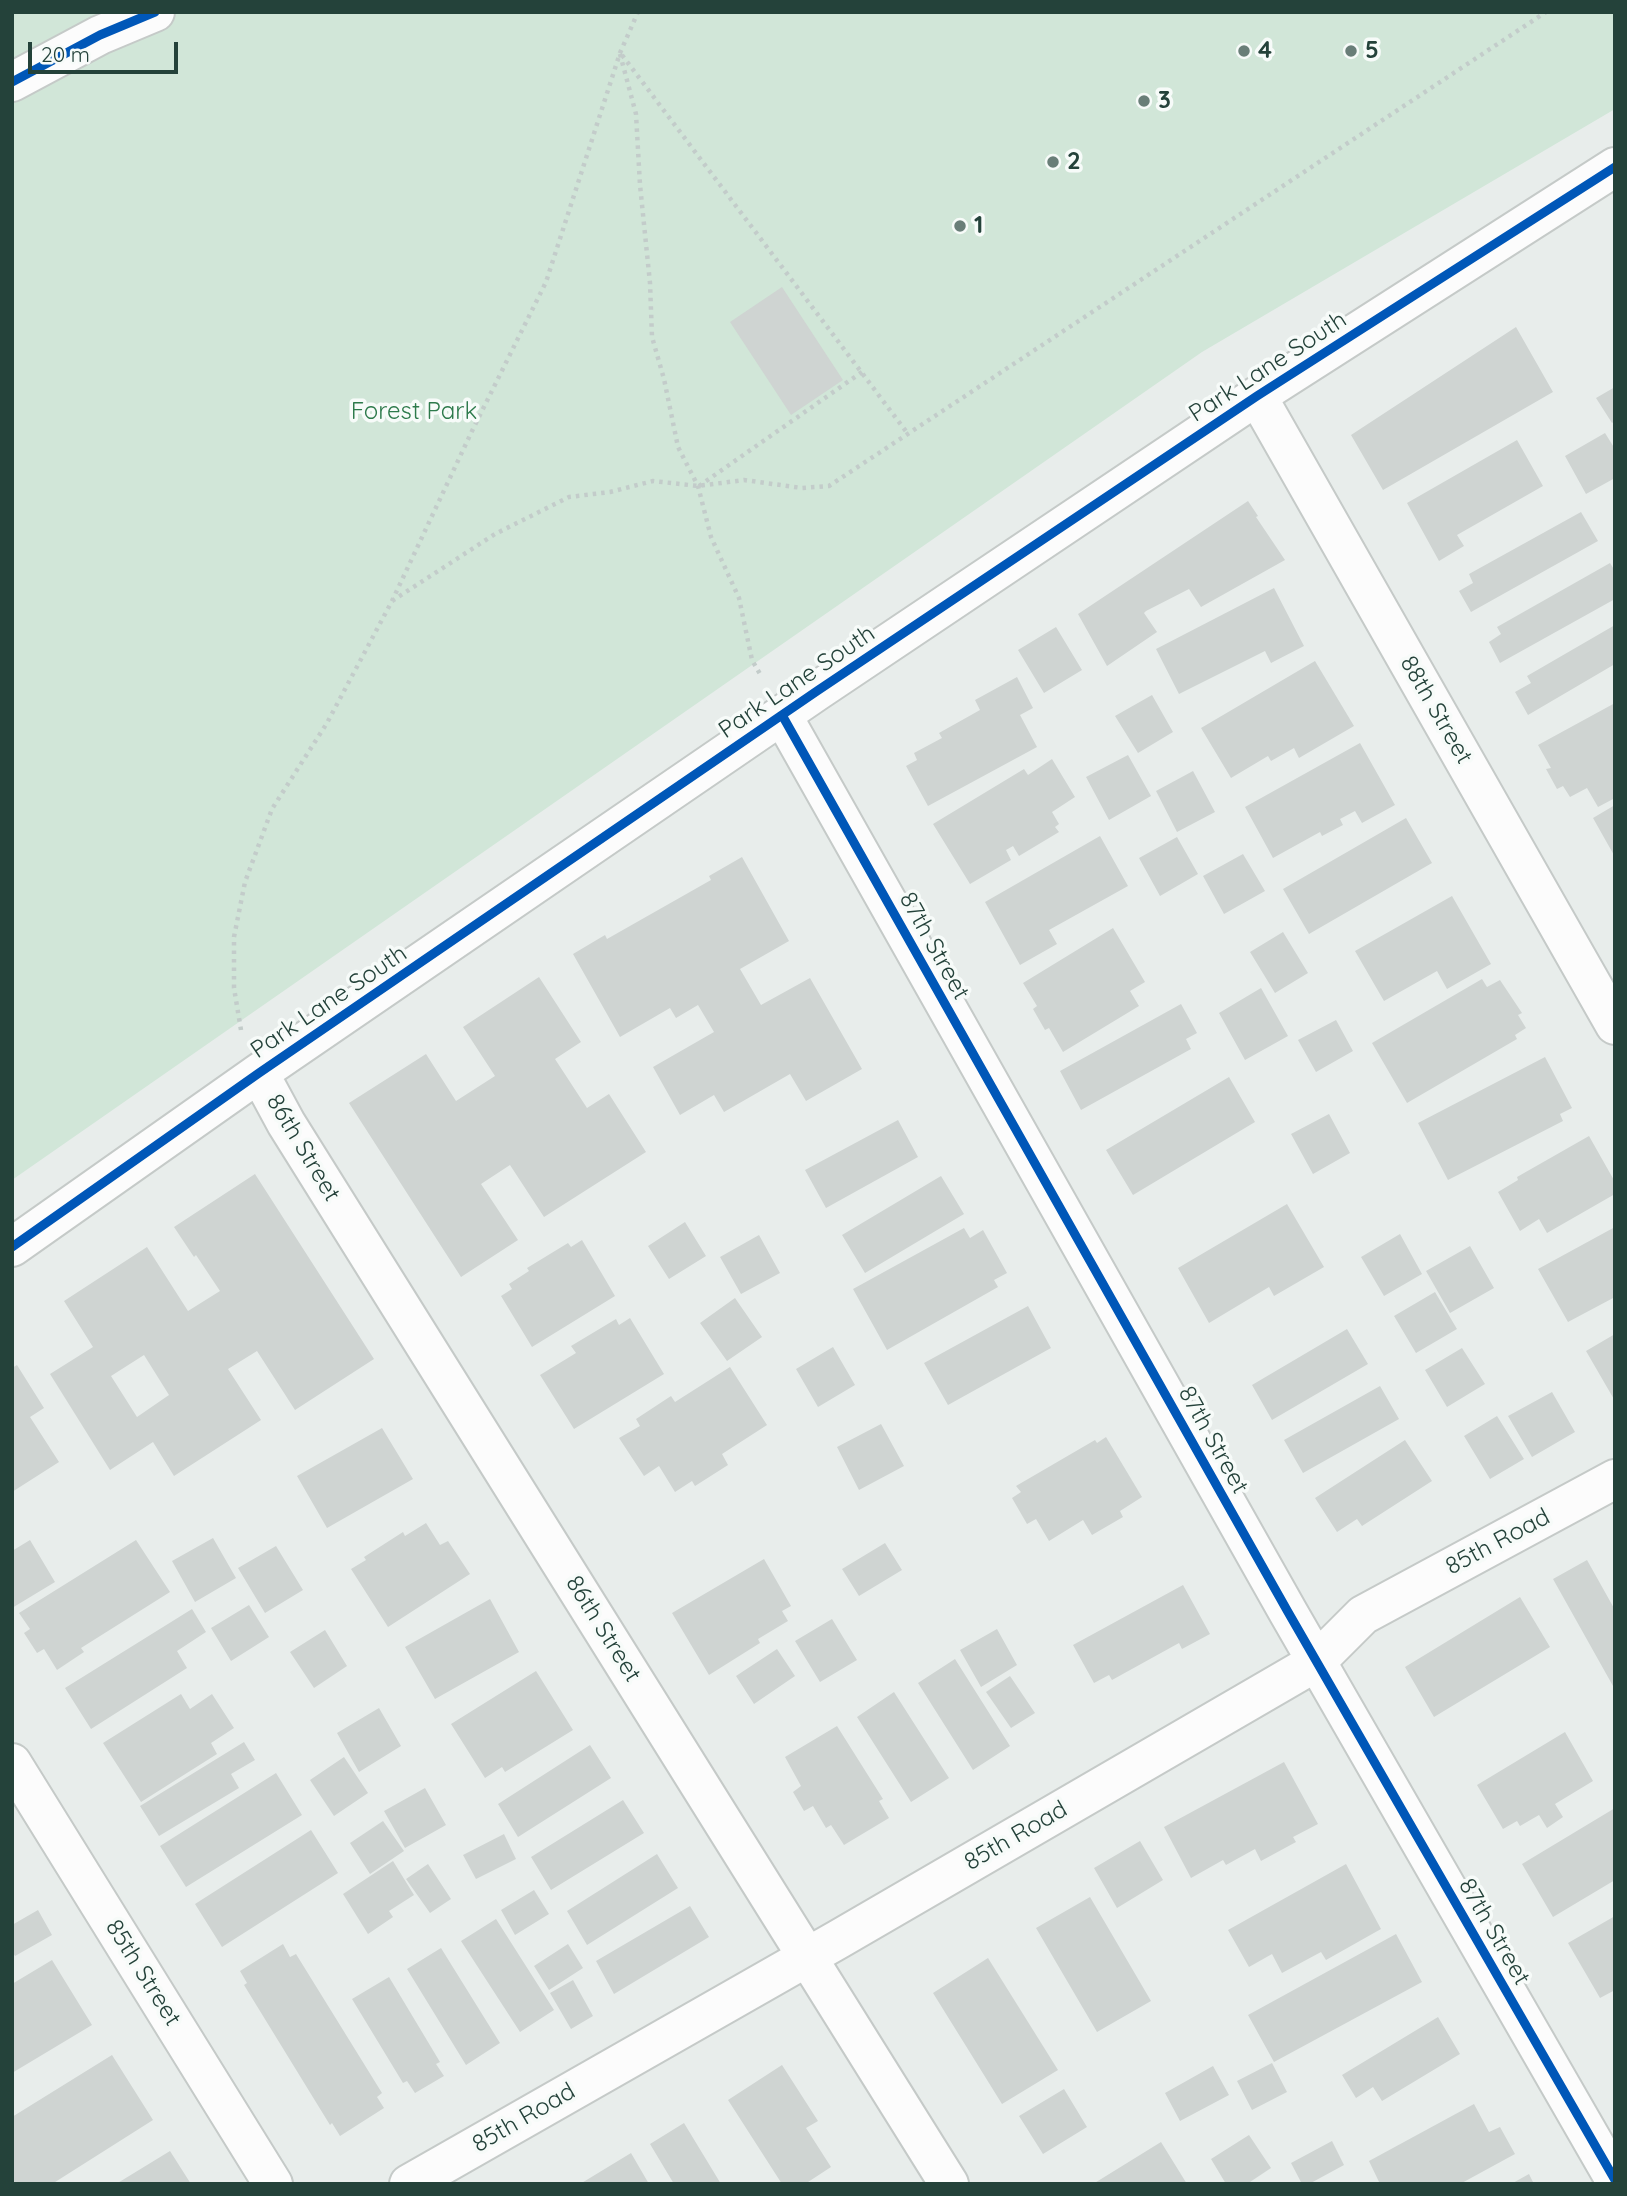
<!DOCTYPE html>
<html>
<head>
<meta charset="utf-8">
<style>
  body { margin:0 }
  #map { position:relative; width:1627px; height:2196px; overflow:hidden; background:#e8edeb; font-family:Quicksand,sans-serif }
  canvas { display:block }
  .frame { position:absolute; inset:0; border:14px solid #24423a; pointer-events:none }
  .scale { position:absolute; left:28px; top:42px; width:150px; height:32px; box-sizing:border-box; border:4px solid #24423a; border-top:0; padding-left:9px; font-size:21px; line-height:24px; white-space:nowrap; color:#24423a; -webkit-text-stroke:5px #f7fbf9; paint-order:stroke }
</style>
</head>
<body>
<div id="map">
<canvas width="1627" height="2196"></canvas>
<div class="frame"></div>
<div class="scale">20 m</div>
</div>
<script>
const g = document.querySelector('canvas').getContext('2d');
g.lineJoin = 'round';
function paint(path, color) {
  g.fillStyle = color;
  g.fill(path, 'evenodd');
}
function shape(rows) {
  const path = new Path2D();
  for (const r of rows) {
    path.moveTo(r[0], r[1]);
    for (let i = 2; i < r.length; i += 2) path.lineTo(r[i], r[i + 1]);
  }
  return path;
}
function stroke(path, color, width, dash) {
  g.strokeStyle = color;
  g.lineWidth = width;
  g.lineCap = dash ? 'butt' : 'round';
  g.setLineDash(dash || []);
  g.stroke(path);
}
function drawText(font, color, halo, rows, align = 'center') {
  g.font = font + ' Quicksand,sans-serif';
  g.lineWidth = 7;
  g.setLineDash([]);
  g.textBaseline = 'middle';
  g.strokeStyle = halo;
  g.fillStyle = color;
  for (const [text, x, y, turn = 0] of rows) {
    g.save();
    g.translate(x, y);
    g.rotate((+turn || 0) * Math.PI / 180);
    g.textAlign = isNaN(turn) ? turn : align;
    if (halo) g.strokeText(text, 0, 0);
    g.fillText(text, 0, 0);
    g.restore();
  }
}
paint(shape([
  [12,12,1615,12,1615,109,1202,352,12,1180]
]), '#d1e6d8');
paint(shape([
  [782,287,843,380,791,415,730,322],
  [1516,327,1553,392,1383,490,1351,435],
  [1615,387,1615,421,1612,423,1596,398],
  [1605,433,1615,449,1615,478,1586,494,1565,456],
  [1517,440,1543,486,1457,535,1464,546,1439,561,1407,503],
  [1248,501,1258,516,1256,517,1285,560,1201,607,1189,589,1146,611,1144,613,1157,632,1107,666,1078,614],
  [1581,512,1598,541,1471,612,1459,591,1473,583,1469,574],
  [1610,563,1615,571,1615,599,1500,663,1489,642,1501,634,1497,627],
  [1274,588,1304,646,1271,663,1265,651,1179,694,1156,649],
  [1615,625,1615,664,1528,715,1515,692,1531,683,1527,676],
  [1056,627,1082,670,1044,693,1018,650],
  [1315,661,1354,726,1299,758,1294,748,1271,761,1268,756,1231,778,1201,728],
  [1017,677,1033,708,1020,715,1037,747,928,806,906,766,917,760,914,753,942,738,939,733,980,710,975,700],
  [1152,695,1173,732,1138,753,1115,716],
  [1615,703,1615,798,1598,807,1587,788,1570,797,1563,786,1557,789,1546,769,1551,768,1538,745],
  [1360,743,1395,805,1362,823,1355,811,1340,819,1343,825,1322,836,1320,832,1273,858,1245,807],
  [1128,755,1151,796,1109,820,1086,777],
  [1052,759,1075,797,1052,812,1059,824,1055,827,1059,832,1019,856,1013,846,1006,850,1011,860,970,884,933,824,1024,769,1028,775],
  [1193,771,1215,812,1177,832,1156,791],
  [1615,805,1615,857,1593,818],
  [1406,818,1432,863,1309,934,1283,889],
  [1100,836,1128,886,1049,930,1057,944,1020,965,985,902],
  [1177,837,1198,874,1160,896,1139,858],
  [1243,854,1265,891,1224,914,1203,876],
  [742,857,789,941,740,969,761,1005,810,978,862,1069,806,1101,790,1074,724,1112,714,1095,680,1115,653,1067,714,1032,698,1005,676,1018,670,1008,620,1037,573,954,605,935,607,939,711,880,709,876],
  [1452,896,1491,964,1447,989,1437,971,1384,1001,1355,951],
  [1113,928,1145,982,1130,991,1139,1006,1063,1052,1049,1028,1045,1030,1033,1009,1037,1006,1023,983],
  [1283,932,1308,973,1275,993,1250,952],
  [539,977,581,1042,555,1059,587,1108,609,1094,646,1152,544,1217,510,1165,481,1184,518,1240,461,1277,349,1103,426,1054,456,1101,495,1076,463,1027],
  [1482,979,1487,987,1500,980,1522,1013,1518,1015,1526,1028,1515,1035,1517,1039,1407,1103,1372,1043],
  [1261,988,1288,1036,1245,1060,1219,1013],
  [1181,1004,1197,1033,1186,1039,1191,1049,1081,1110,1060,1071],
  [1336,1020,1353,1051,1316,1072,1298,1040],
  [1545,1057,1572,1108,1560,1114,1563,1121,1448,1180,1418,1123],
  [1229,1077,1255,1122,1133,1195,1106,1150],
  [1329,1114,1350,1153,1313,1174,1291,1134],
  [898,1120,918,1157,826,1208,805,1170],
  [1589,1136,1615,1182,1615,1194,1547,1233,1539,1219,1520,1231,1498,1192,1518,1180,1517,1177],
  [255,1174,374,1359,295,1410,257,1351,228,1369,261,1420,174,1476,153,1442,110,1470,50,1374,93,1347,64,1301,147,1247,188,1311,220,1291,196,1255,194,1257,174,1227],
  [144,1355,169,1395,137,1417,111,1376],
  [941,1176,964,1214,865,1273,842,1235],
  [1287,1204,1324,1267,1274,1296,1269,1287,1209,1323,1178,1268],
  [685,1222,706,1256,669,1279,648,1246],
  [1615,1227,1615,1297,1568,1322,1538,1269],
  [964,1228,970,1238,983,1230,1007,1273,994,1280,998,1287,887,1350,853,1289],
  [1400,1234,1422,1274,1384,1296,1361,1257],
  [759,1235,780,1273,741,1294,720,1257],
  [582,1240,615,1296,532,1347,501,1296,512,1289,509,1284,529,1271,527,1268,568,1243,571,1247],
  [1470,1246,1494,1288,1450,1313,1426,1271],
  [1435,1292,1457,1329,1416,1353,1394,1316],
  [735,1298,762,1337,727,1361,700,1323],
  [1028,1306,1051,1348,948,1405,924,1363],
  [630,1318,664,1374,574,1429,540,1375,576,1353,571,1346,616,1319,619,1325],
  [1347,1329,1368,1364,1272,1420,1252,1385],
  [1615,1334,1615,1401,1586,1351],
  [833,1347,855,1385,818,1407,796,1369],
  [1462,1348,1485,1384,1447,1407,1425,1370],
  [17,1365,44,1408,30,1417,59,1462,12,1492,12,1368],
  [730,1367,767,1425,722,1454,728,1465,695,1486,692,1481,675,1492,659,1466,644,1476,619,1438,640,1426,636,1419,671,1396,675,1402],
  [1380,1386,1399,1419,1303,1473,1284,1440],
  [1552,1392,1575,1432,1532,1457,1508,1416],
  [1497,1416,1524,1459,1490,1479,1464,1436],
  [881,1424,904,1466,859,1490,837,1447],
  [382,1428,413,1479,327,1528,297,1476],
  [1106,1437,1142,1497,1120,1511,1123,1517,1092,1535,1083,1520,1049,1541,1036,1519,1027,1524,1012,1498,1021,1492,1016,1486,1095,1440,1097,1443],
  [1405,1440,1432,1481,1362,1526,1357,1519,1337,1532,1315,1498],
  [426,1523,440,1545,448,1541,470,1574,388,1627,351,1569,366,1560,364,1557,403,1532,405,1536],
  [213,1538,236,1578,195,1602,172,1561],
  [30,1540,55,1582,12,1608,12,1551],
  [136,1540,170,1592,81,1648,84,1652,57,1670,44,1649,37,1653,24,1633,30,1629,19,1613],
  [885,1543,902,1570,859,1596,842,1569],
  [276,1546,303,1590,265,1613,238,1568],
  [764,1559,791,1606,782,1611,788,1621,758,1639,760,1643,709,1675,672,1613],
  [1587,1560,1615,1610,1615,1685,1613,1686,1553,1579],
  [1183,1585,1210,1634,1182,1649,1179,1643,1112,1680,1109,1675,1094,1683,1073,1645],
  [1520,1597,1550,1647,1434,1717,1405,1667],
  [490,1599,519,1652,435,1699,405,1647],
  [249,1605,269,1637,231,1661,211,1628],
  [192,1609,206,1632,177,1651,187,1668,91,1729,65,1688],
  [832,1619,857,1660,820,1682,795,1641],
  [997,1629,1017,1665,981,1687,960,1650],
  [325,1630,347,1666,314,1688,290,1652],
  [777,1649,795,1676,754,1704,736,1676],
  [955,1659,1010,1746,973,1770,918,1683],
  [536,1671,573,1730,505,1772,502,1767,485,1778,451,1724],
  [1010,1676,1035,1713,1011,1728,986,1692],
  [894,1692,949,1778,911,1802,857,1717],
  [181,1694,190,1709,212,1694,234,1728,211,1743,217,1754,141,1802,103,1743],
  [379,1708,401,1746,359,1772,337,1733],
  [837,1726,883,1799,879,1801,889,1818,844,1845,831,1825,826,1828,813,1806,804,1811,793,1792,801,1786,785,1757],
  [1565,1732,1593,1781,1555,1804,1563,1817,1547,1828,1539,1815,1520,1826,1517,1821,1503,1829,1477,1785],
  [244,1742,255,1760,231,1774,239,1788,159,1836,140,1806],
  [590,1745,611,1778,518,1837,498,1804],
  [344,1757,368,1793,334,1816,310,1780],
  [1284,1762,1318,1824,1293,1837,1296,1842,1261,1861,1255,1849,1226,1865,1223,1860,1191,1878,1164,1827],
  [276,1773,302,1815,186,1887,160,1846],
  [425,1788,446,1825,405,1848,384,1811],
  [623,1800,644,1833,551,1890,531,1857],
  [1615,1808,1615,1880,1553,1917,1522,1864],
  [383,1821,404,1851,370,1874,350,1843],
  [311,1830,338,1873,222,1947,195,1904],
  [504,1834,516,1859,476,1879,463,1855],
  [1140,1841,1163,1880,1117,1908,1094,1868],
  [657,1854,678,1888,587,1945,567,1911],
  [393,1861,414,1895,389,1911,393,1917,368,1934,343,1894],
  [428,1864,451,1899,430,1913,406,1879],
  [1346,1864,1381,1929,1326,1960,1321,1952,1282,1973,1272,1954,1249,1967,1228,1930],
  [534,1890,549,1914,515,1935,501,1910],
  [1090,1897,1151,2001,1097,2032,1036,1928],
  [690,1906,709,1937,614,1994,596,1961],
  [38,1910,52,1935,15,1956,12,1951,12,1925],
  [1615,1916,1615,1990,1600,1998,1568,1943],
  [496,1919,554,2010,520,2032,461,1941],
  [1396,1934,1422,1982,1274,2062,1248,2015],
  [283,1944,290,1957,296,1954,382,2093,377,2097,384,2108,340,2136,332,2123,330,2125,244,1985,247,1983,240,1971],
  [568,1944,583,1968,549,1990,534,1966],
  [441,1948,500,2043,466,2065,407,1969],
  [988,1958,1058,2070,1002,2104,933,1993],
  [52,1960,92,2025,12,2073,12,1984],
  [389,1977,440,2062,436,2064,444,2076,415,2093,407,2081,403,2083,352,1999],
  [573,1980,593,2016,571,2029,550,1993],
  [1438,2017,1460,2054,1382,2101,1373,2087,1356,2098,1342,2075],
  [112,2055,153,2120,52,2184,14,2184,12,2117],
  [1272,2063,1287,2092,1252,2110,1237,2081],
  [782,2065,818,2121,806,2128,831,2167,805,2184,782,2184,728,2100],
  [1213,2066,1229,2095,1180,2121,1165,2093],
  [1064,2089,1087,2127,1043,2154,1019,2116],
  [1474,2104,1489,2132,1500,2127,1515,2154,1460,2184,1380,2184,1369,2161],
  [684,2123,721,2184,674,2184,650,2144],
  [1249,2135,1271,2168,1247,2184,1226,2184,1211,2159],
  [1332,2141,1344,2165,1309,2184,1302,2184,1291,2163],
  [1161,2142,1187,2184,1093,2184],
  [170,2151,191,2184,116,2184],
  [631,2153,649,2184,580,2184],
  [1529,2174,1534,2184,1511,2184]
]), '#cfd4d2');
const minor = shape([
  [12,82,100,35,155,12],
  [1257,396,1615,1025],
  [782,715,1288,1612,1615,2180],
  [259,1073,286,1123,949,2184],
  [12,1247,259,1073,817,691,1257,396,1615,167],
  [12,1763,273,2184],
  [409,2184,839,1939,1316,1662,1363,1615,1615,1479]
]);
stroke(minor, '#c5cac8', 42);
stroke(shape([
  [620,54,636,114,640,185,650,283,652,337,664,379,678,447,698,486,711,537,739,598,752,660,760,674],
  [622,55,908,434],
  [699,486,862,372],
  [392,601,495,534,569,497,610,492,653,481,698,486,744,480,802,488,829,486,1546,12],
  [241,1030,234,988,234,937,245,882,272,809,327,723,392,601,472,431,546,282,620,53,638,12]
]), '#c3ccca', 4.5, [3.5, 5]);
stroke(minor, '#fcfcfc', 38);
stroke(shape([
  [12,82,100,35,155,12],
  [782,715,1288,1612,1615,2180],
  [12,1247,259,1073,817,691,1257,396,1615,167]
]), '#0057b8', 9);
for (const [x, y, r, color] of [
  [1244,51,7,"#697e78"],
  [1351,51,7,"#697e78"],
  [1144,101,7,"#697e78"],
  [1053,162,7,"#697e78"],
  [960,226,7,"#697e78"]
]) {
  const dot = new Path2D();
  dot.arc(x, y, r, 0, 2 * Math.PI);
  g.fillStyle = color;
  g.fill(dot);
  stroke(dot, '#f7fbf9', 2.5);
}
drawText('bold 24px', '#24423a', '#f7fbf9', [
  ["4",1258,51],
  ["5",1365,51],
  ["3",1158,101],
  ["2",1067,162],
  ["1",974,226]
], 'left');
drawText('24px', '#24423a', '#f7fbf9', [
  ["Park Lane South",1268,367,-33],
  ["Park Lane South",797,682,-34],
  ["88th Street",1436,710,60],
  ["87th Street",934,946,61],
  ["Park Lane South",329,1002,-34],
  ["86th Street",303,1148,59],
  ["87th Street",1213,1440,61],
  ["85th Road",1498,1542,-28],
  ["86th Street",603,1629,58],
  ["85th Road",1016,1836,-30],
  ["87th Street",1494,1932,60],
  ["85th Street",143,1973,58],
  ["85th Road",524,2118,-30]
]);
drawText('24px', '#2d7a4b', '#f7fbf9', [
  ["Forest Park",414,412]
]);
</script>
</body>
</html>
